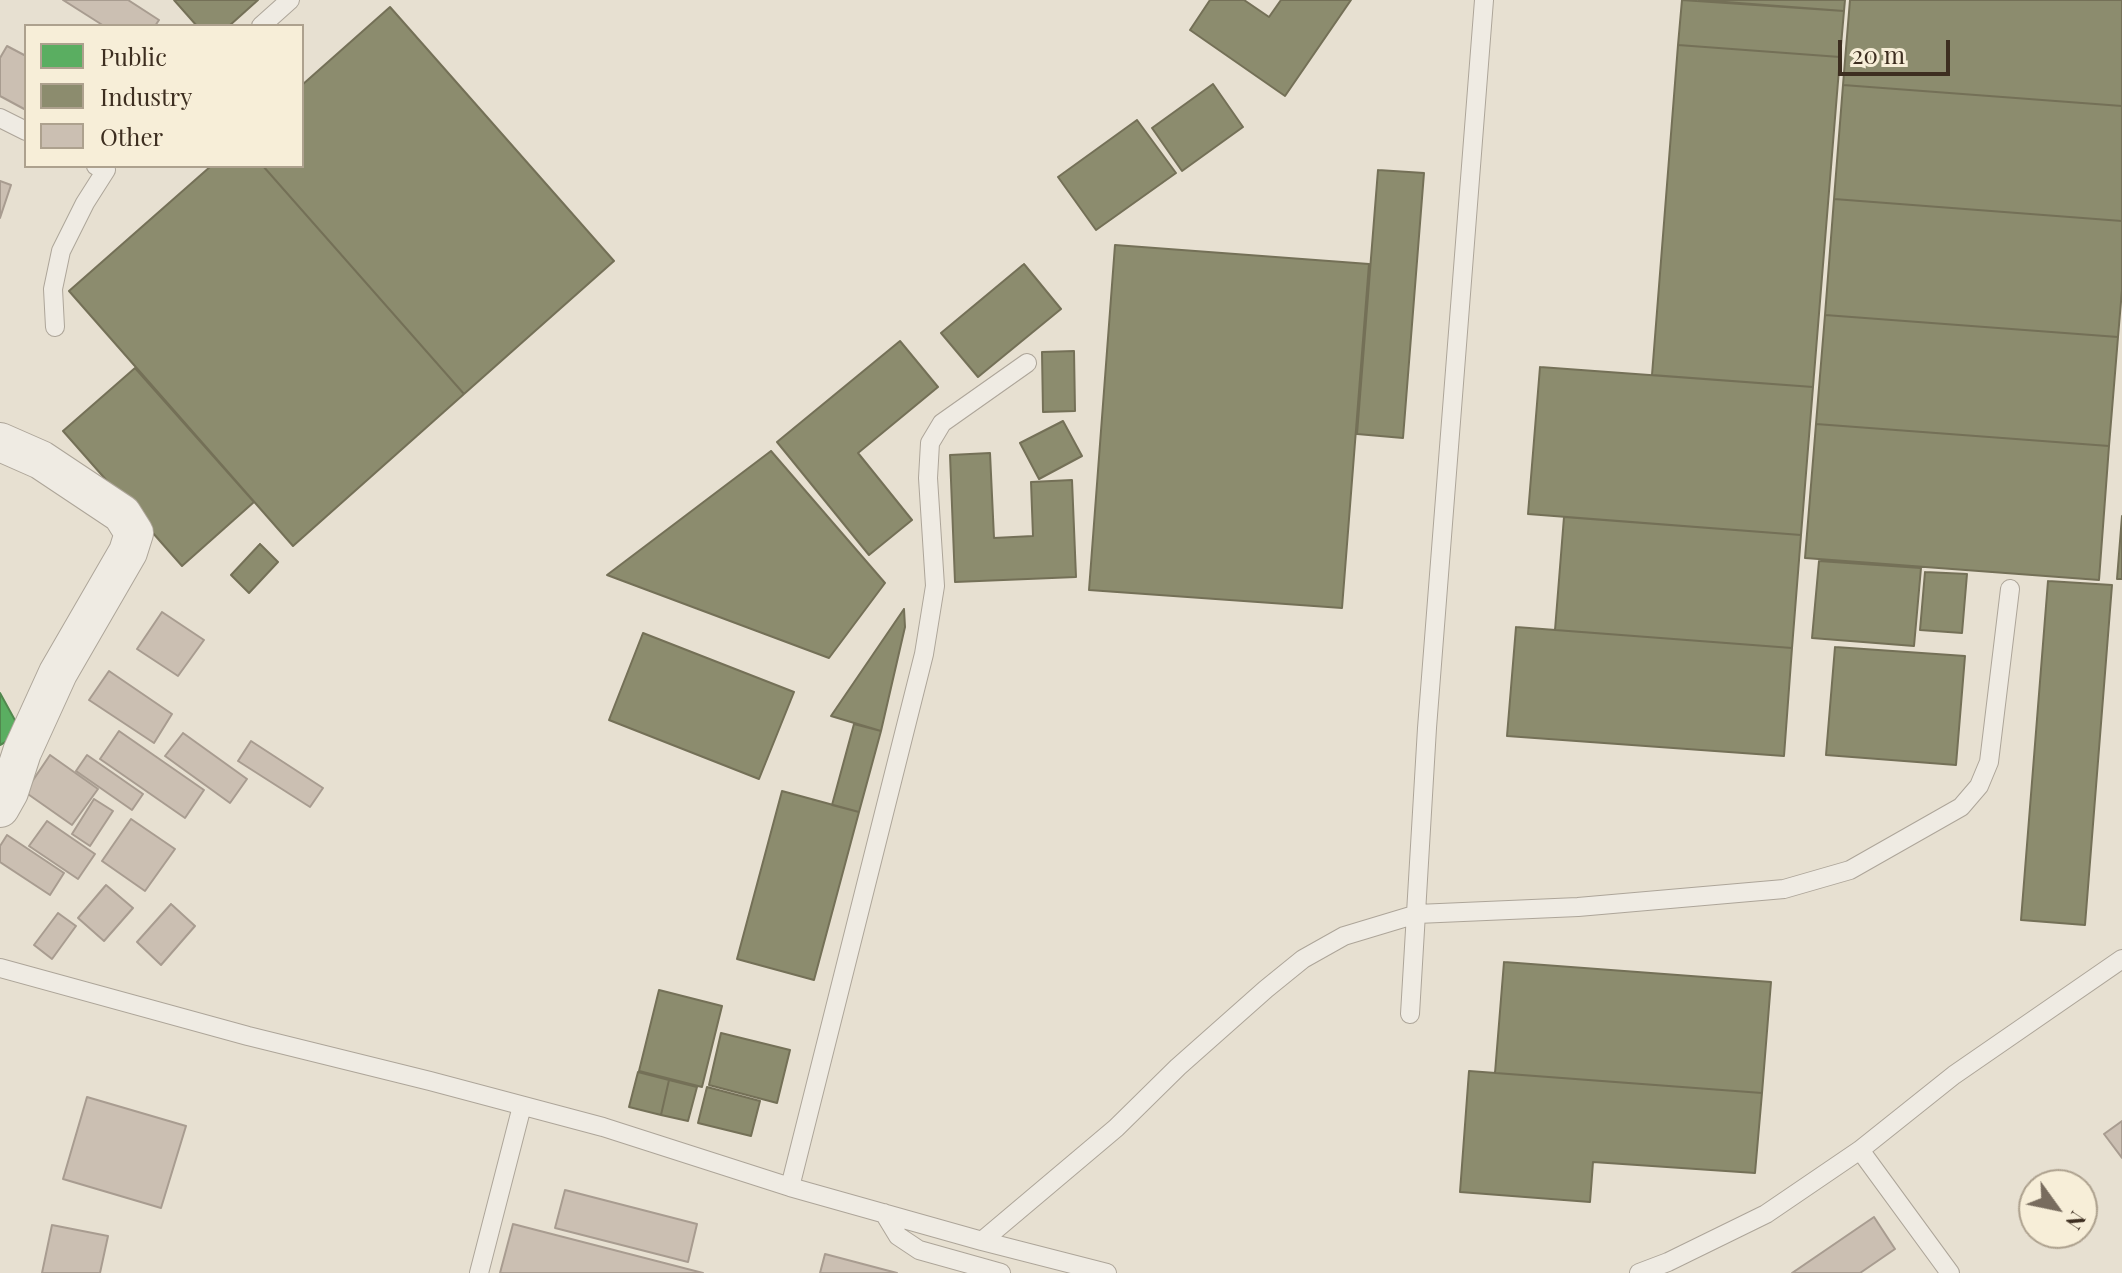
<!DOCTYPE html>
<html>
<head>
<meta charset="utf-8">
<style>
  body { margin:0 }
  #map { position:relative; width:2122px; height:1273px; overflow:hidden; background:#e7e0d1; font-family:"Playfair Display",serif }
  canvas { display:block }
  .legend { position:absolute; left:24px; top:24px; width:280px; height:144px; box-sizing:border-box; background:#f7eed8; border:2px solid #ada18e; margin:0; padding:10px 14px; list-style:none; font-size:24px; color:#3d2e20 }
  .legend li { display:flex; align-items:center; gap:16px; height:40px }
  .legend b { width:40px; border:2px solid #ada18e }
  .north { position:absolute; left:2018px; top:1169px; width:80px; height:80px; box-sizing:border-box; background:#f7eed8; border:2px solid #ada18e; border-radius:50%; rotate:123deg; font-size:22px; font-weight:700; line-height:32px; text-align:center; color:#3d2e20 }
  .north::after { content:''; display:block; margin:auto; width:28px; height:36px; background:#786c5e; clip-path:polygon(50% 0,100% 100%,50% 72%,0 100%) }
  .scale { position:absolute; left:1838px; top:40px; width:112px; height:36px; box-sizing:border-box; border:4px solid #3d2e20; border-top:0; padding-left:10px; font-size:24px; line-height:28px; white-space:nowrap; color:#3d2e20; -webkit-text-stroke:6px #f7eed8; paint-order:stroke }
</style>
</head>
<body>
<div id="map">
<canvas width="2122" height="1273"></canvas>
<ul class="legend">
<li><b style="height:22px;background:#5aae61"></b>Public</li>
<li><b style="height:22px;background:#8c8c6e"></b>Industry</li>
<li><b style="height:22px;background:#cbbfb2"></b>Other</li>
</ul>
<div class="north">N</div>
<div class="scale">20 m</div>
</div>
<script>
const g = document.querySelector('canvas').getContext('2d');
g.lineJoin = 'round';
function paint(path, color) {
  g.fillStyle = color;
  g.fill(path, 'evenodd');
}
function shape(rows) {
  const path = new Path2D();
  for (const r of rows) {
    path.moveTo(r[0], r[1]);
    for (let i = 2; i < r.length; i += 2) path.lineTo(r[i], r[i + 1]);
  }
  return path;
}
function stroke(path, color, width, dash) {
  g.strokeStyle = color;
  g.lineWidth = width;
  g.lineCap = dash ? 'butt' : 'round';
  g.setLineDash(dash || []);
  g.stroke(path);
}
const public = shape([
  [0,693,22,733,0,745,0,693]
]);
paint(public, '#5aae61');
stroke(public, '#51884e', 2);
const industry = shape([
  [174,0,258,0,229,26,197,26,174,0],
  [1210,0,1244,0,1269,17,1281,0,1351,0,1285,96,1190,30,1210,0],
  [1682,0,1844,11,1840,57,1678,45,1682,0],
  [1699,0,1845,0,1844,11,1699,0],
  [1850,0,2122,0,2122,106,1843,85,1850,0],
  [390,7,614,261,464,394,263,166,302,166,302,85,390,7],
  [1678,45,1840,57,1813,387,1652,375,1678,45],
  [1213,84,1243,127,1182,171,1152,128,1213,84],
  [1843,85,2122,106,2122,221,1834,199,1843,85],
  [1137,120,1176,173,1096,230,1058,177,1137,120],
  [211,166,263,166,464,394,293,546,69,291,211,166],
  [1378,170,1424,173,1403,438,1357,434,1378,170],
  [1834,199,2122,221,2122,290,2118,337,1825,315,1834,199],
  [1115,245,1369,264,1342,608,1089,590,1115,245],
  [1024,264,1061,309,978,377,941,333,1024,264],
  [1825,315,2118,337,2109,446,1816,424,1825,315],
  [900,341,938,387,858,453,912,520,869,555,777,442,900,341],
  [1074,351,1075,411,1043,412,1042,352,1074,351],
  [1540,367,1813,387,1801,535,1528,514,1540,367],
  [135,368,254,502,182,566,63,431,135,368],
  [1063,421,1082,456,1039,479,1020,443,1063,421],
  [1816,424,2109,446,2099,580,1805,558,1816,424],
  [771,451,885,583,829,658,607,575,771,451],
  [990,453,994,538,1033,536,1031,482,1072,480,1076,577,955,582,950,455,990,453],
  [2122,516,2122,579,2117,579,2122,516],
  [1564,517,1801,535,1792,648,1555,630,1564,517],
  [260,544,278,562,249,593,231,575,260,544],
  [1819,561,1921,568,1914,646,1812,638,1819,561],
  [1925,572,1967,574,1962,633,1920,630,1925,572],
  [2048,581,2112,585,2085,925,2021,920,2048,581],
  [904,609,905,627,881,731,831,716,904,609],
  [1516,627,1792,648,1784,756,1507,736,1516,627],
  [643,633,794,692,759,779,609,720,643,633],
  [1835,647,1965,656,1956,765,1826,755,1835,647],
  [854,724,881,731,859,812,832,805,854,724],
  [782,791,859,812,814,980,737,959,782,791],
  [1504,962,1771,982,1762,1093,1495,1073,1504,962],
  [659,990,722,1006,702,1087,639,1071,659,990],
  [721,1033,790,1050,777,1103,709,1085,721,1033],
  [1469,1071,1762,1093,1755,1173,1593,1162,1590,1202,1460,1192,1469,1071],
  [638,1072,669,1080,661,1115,629,1107,638,1072],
  [669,1080,697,1087,688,1121,661,1115,669,1080],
  [707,1087,760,1101,751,1136,698,1123,707,1087]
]);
paint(industry, '#8c8c6e');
stroke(industry, '#747057', 2);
const building = shape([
  [63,0,128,0,159,20,155,26,104,26,63,0],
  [7,46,26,56,26,110,0,96,0,58,7,46],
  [0,181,11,185,0,218,0,181],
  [162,612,204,640,178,676,137,649,162,612],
  [109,671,172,714,154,743,89,700,109,671],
  [119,731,204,790,185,818,100,759,119,731],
  [183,733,247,779,230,803,165,756,183,733],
  [251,741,323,788,310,807,238,761,251,741],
  [50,755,98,789,72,825,25,792,50,755],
  [87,755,143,794,132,810,76,771,87,755],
  [94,799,113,811,90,846,72,834,94,799],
  [131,819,175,849,145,891,102,861,131,819],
  [47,821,95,854,78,879,29,846,47,821],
  [7,835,64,873,50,895,0,862,0,846,7,835],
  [106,885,133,908,104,941,78,918,106,885],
  [171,904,195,926,161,965,137,942,171,904],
  [58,913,76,926,52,959,34,945,58,913],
  [87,1097,186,1126,161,1208,63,1179,87,1097],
  [2122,1121,2122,1158,2104,1134,2122,1121],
  [565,1190,697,1224,688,1262,555,1228,565,1190],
  [1874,1217,1895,1249,1860,1273,1792,1273,1874,1217],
  [513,1224,703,1273,500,1273,513,1224],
  [52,1225,108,1236,100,1273,42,1273,52,1225],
  [825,1254,897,1273,820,1273,825,1254]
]);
paint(building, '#cbbfb2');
stroke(building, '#a89c90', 2);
const lane = shape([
  [261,26,290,0],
  [0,118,26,131],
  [55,327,53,289,61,251,85,203,106,170,96,166],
  [0,968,248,1036,430,1081,603,1127,790,1187,982,1241,1107,1273],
  [1410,1014,1427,728,1484,0],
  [1860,1150,1950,1273],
  [790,1187,924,654,935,586,928,478,930,443,942,423,1027,363],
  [884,1213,898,1236,919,1250,1001,1273],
  [982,1241,1116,1128,1178,1067,1266,989,1303,959,1344,936,1417,914,1578,907,1784,889,1850,870,1961,807,1979,786,1989,762,2010,589],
  [479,1273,522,1106],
  [1639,1273,1668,1262,1766,1214,1860,1150,1954,1075,2122,959]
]);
const street = shape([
  [0,442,41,460,122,514,134,533,128,552,58,673,22,752,9,792,0,808]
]);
stroke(lane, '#ada599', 20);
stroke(street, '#ada599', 40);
stroke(lane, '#efebe3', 18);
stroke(street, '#efebe3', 38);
</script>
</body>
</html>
